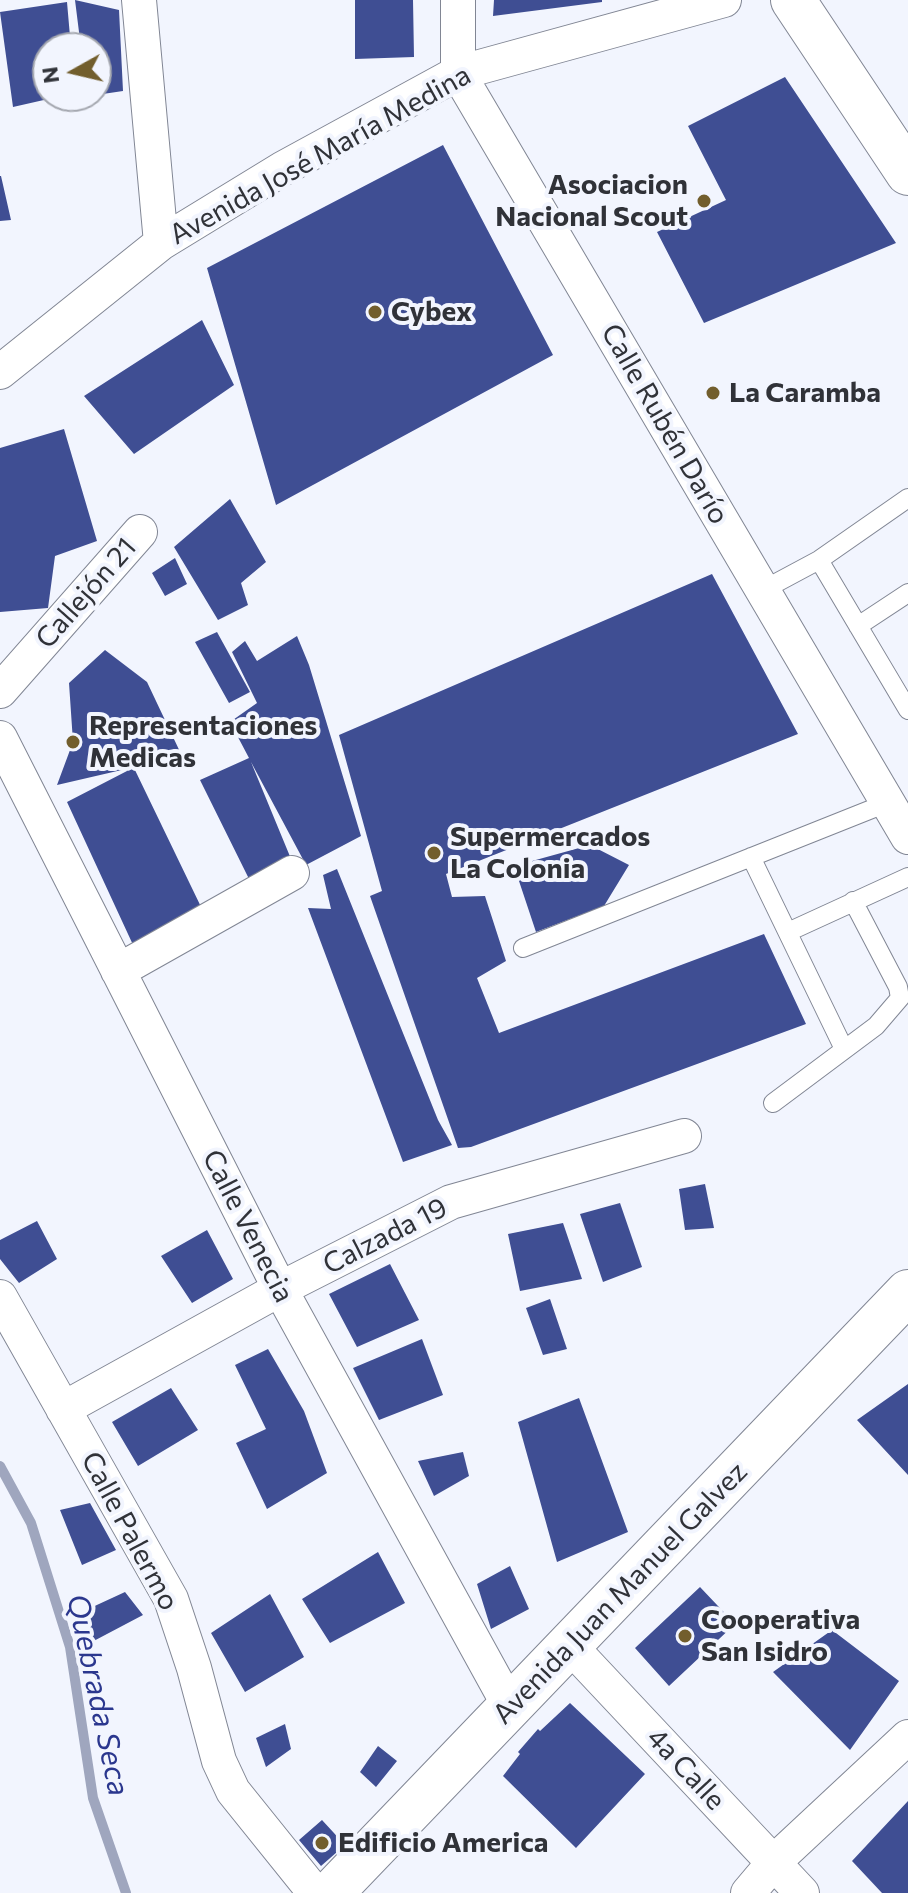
<!DOCTYPE html>
<html>
<head>
<meta charset="utf-8">
<style>
  body { margin:0 }
  #map { position:relative; width:908px; height:1893px; overflow:hidden; background:#f2f5fe; font-family:Commissioner,sans-serif }
  canvas { display:block }
  .north { position:absolute; left:32px; top:32px; width:80px; height:80px; box-sizing:border-box; background:#f2f5fe; border:2px solid #a4a7af; border-radius:50%; rotate:262deg; font-size:22px; font-weight:700; line-height:32px; text-align:center; color:#303238 }
  .north::after { content:''; display:block; margin:auto; width:28px; height:36px; background:#725e2d; clip-path:polygon(50% 0,100% 100%,50% 72%,0 100%) }
</style>
</head>
<body>
<div id="map">
<canvas width="908" height="1893"></canvas>
<div class="north">N</div>
</div>
<script>
const g = document.querySelector('canvas').getContext('2d');
g.lineJoin = 'round';
function shape(rows) {
  const path = new Path2D();
  for (const r of rows) {
    path.moveTo(r[0], r[1]);
    for (let i = 2; i < r.length; i += 2) path.lineTo(r[i], r[i + 1]);
  }
  return path;
}
function stroke(path, color, width, dash) {
  g.strokeStyle = color;
  g.lineWidth = width;
  g.lineCap = dash ? 'butt' : 'round';
  g.setLineDash(dash || []);
  g.stroke(path);
}
function paint(path, color) {
  g.fillStyle = color;
  g.fill(path, 'evenodd');
}
function drawText(font, color, halo, rows, align = 'center') {
  g.font = font + ' Commissioner,sans-serif';
  g.lineWidth = 8;
  g.setLineDash([]);
  g.textBaseline = 'middle';
  g.strokeStyle = halo;
  g.fillStyle = color;
  for (const [text, x, y, turn = 0] of rows) {
    g.save();
    g.translate(x, y);
    g.rotate((+turn || 0) * Math.PI / 180);
    g.textAlign = isNaN(turn) ? turn : align;
    if (halo) g.strokeText(text, 0, 0);
    g.fillText(text, 0, 0);
    g.restore();
  }
}
stroke(shape([
  [0,1466,31,1523,70,1647,93,1798,126,1893]
]), '#9fa6be', 10);
paint(shape([
  [75,0,119,10,123,91,96,95,96,48,81,48],
  [355,0,413,0,414,57,355,59],
  [494,0,602,0,602,2,493,16],
  [67,2,71,48,48,48,48,96,57,97,13,107,0,12],
  [785,77,896,243,704,323,657,232,726,200,688,126],
  [443,145,553,355,276,505,207,268],
  [0,176,1,176,11,220,0,221],
  [202,320,234,385,134,454,84,396],
  [64,429,97,541,55,556,48,608,0,612,0,448],
  [230,499,266,562,241,583,248,605,218,620,174,547],
  [175,558,187,584,165,596,152,573],
  [712,574,798,734,446,874,452,897,485,896,506,961,477,978,499,1033,764,934,806,1024,471,1147,458,1148,370,896,382,891,339,735],
  [217,632,250,692,229,703,195,642],
  [297,636,309,665,361,836,306,865,251,762,296,871,252,885,200,780,249,758,230,722,257,703,232,652,245,641,257,661],
  [105,650,147,682,182,756,134,768,203,911,134,947,67,802,127,771,126,769,57,785,73,742,69,683],
  [590,845,629,865,604,906,536,932,514,866],
  [337,869,438,1120,452,1145,403,1162,308,908,331,909,323,875],
  [705,1184,714,1228,685,1230,679,1189],
  [620,1203,642,1267,603,1282,580,1214],
  [37,1221,57,1259,19,1283,0,1259,0,1240],
  [563,1223,582,1279,520,1291,508,1234],
  [207,1230,233,1279,192,1303,161,1256],
  [390,1264,419,1320,357,1347,329,1294],
  [550,1299,567,1349,543,1355,526,1308],
  [422,1339,443,1395,379,1420,353,1368],
  [268,1349,304,1411,327,1473,267,1509,236,1443,266,1429,235,1365],
  [908,1384,908,1475,857,1420],
  [171,1388,198,1430,138,1466,112,1422],
  [579,1398,628,1532,557,1562,518,1422],
  [463,1452,469,1476,434,1496,418,1461],
  [90,1503,116,1550,82,1565,60,1510],
  [378,1552,405,1603,330,1643,302,1599],
  [510,1566,529,1609,491,1629,477,1584],
  [700,1587,735,1624,669,1686,635,1648],
  [125,1592,143,1615,88,1644,73,1616],
  [270,1594,304,1657,245,1692,211,1633],
  [832,1630,899,1681,850,1750,773,1672],
  [570,1703,645,1774,576,1848,503,1776,520,1754,518,1752,538,1729,540,1731],
  [285,1724,291,1749,266,1767,256,1738],
  [378,1746,397,1761,376,1787,360,1772],
  [908,1801,908,1893,882,1893,852,1861],
  [322,1820,345,1845,321,1866,299,1840]
]), '#3f4e93');
const lane = shape([
  [819,560,908,710],
  [763,590,819,560,908,498],
  [858,626,908,593],
  [751,857,844,1049],
  [788,932,908,877],
  [523,948,887,803],
  [773,1103,876,1026,900,998,898,987,853,901]
]);
const street = shape([
  [139,0,161,243],
  [458,0,458,73,908,837],
  [0,372,161,243,282,169,458,73,724,0],
  [0,691,140,532],
  [0,738,280,1289,510,1707],
  [118,971,292,873],
  [0,1297,171,1599,194,1668,219,1761,233,1791,315,1893],
  [63,1409,280,1289,451,1202,684,1136],
  [569,1645,802,1893],
  [748,1893,775,1861,908,1737]
]);
const secondary = shape([
  [793,0,908,173],
  [331,1893,908,1292]
]);
stroke(lane, '#818694', 20);
stroke(street, '#818694', 36);
stroke(secondary, '#818694', 46);
stroke(lane, '#fff', 18);
stroke(street, '#fff', 34);
stroke(secondary, '#fff', 44);
for (const [x, y, r, color] of [
  [704,201,8,"#725e2d"],
  [375,312,8,"#725e2d"],
  [713,393,8,"#725e2d"],
  [73,742,8,"#725e2d"],
  [434,853,8,"#725e2d"],
  [685,1636,8,"#725e2d"],
  [322,1843,8,"#725e2d"]
]) {
  const dot = new Path2D();
  dot.arc(x, y, r, 0, 2 * Math.PI);
  g.fillStyle = color;
  g.fill(dot);
  stroke(dot, '#f2f5fe', 3);
}
drawText('28px', '#303238', '#f2f5fe', [
  ["Avenida José María Medina",320,155,-29],
  ["Calle Rubén Darío",665,424,60],
  ["Callejón 21",86,593,-49],
  ["Calle Venecia",248,1226,63],
  ["Calzada 19",385,1236,-27],
  ["Calle Palermo",130,1531,62],
  ["Avenida Juan Manuel Galvez",620,1593,-46],
  ["4a Calle",686,1769,47]
]);
drawText('bold 28px', '#303238', '#f2f5fe', [
  ["Asociacion",688,185,"right"],
  ["Nacional Scout",688,217,"right"],
  ["Cybex",391,312],
  ["La Caramba",729,393],
  ["Representaciones",89,726],
  ["Medicas",89,758],
  ["Supermercados",450,837],
  ["La Colonia",450,869],
  ["Cooperativa",701,1620],
  ["San Isidro",701,1652],
  ["Edificio America",338,1843]
], 'left');
drawText('italic 30px', '#2b378e', '#f2f5fe', [
  ["Quebrada Seca",98,1695,78]
]);
</script>
</body>
</html>
